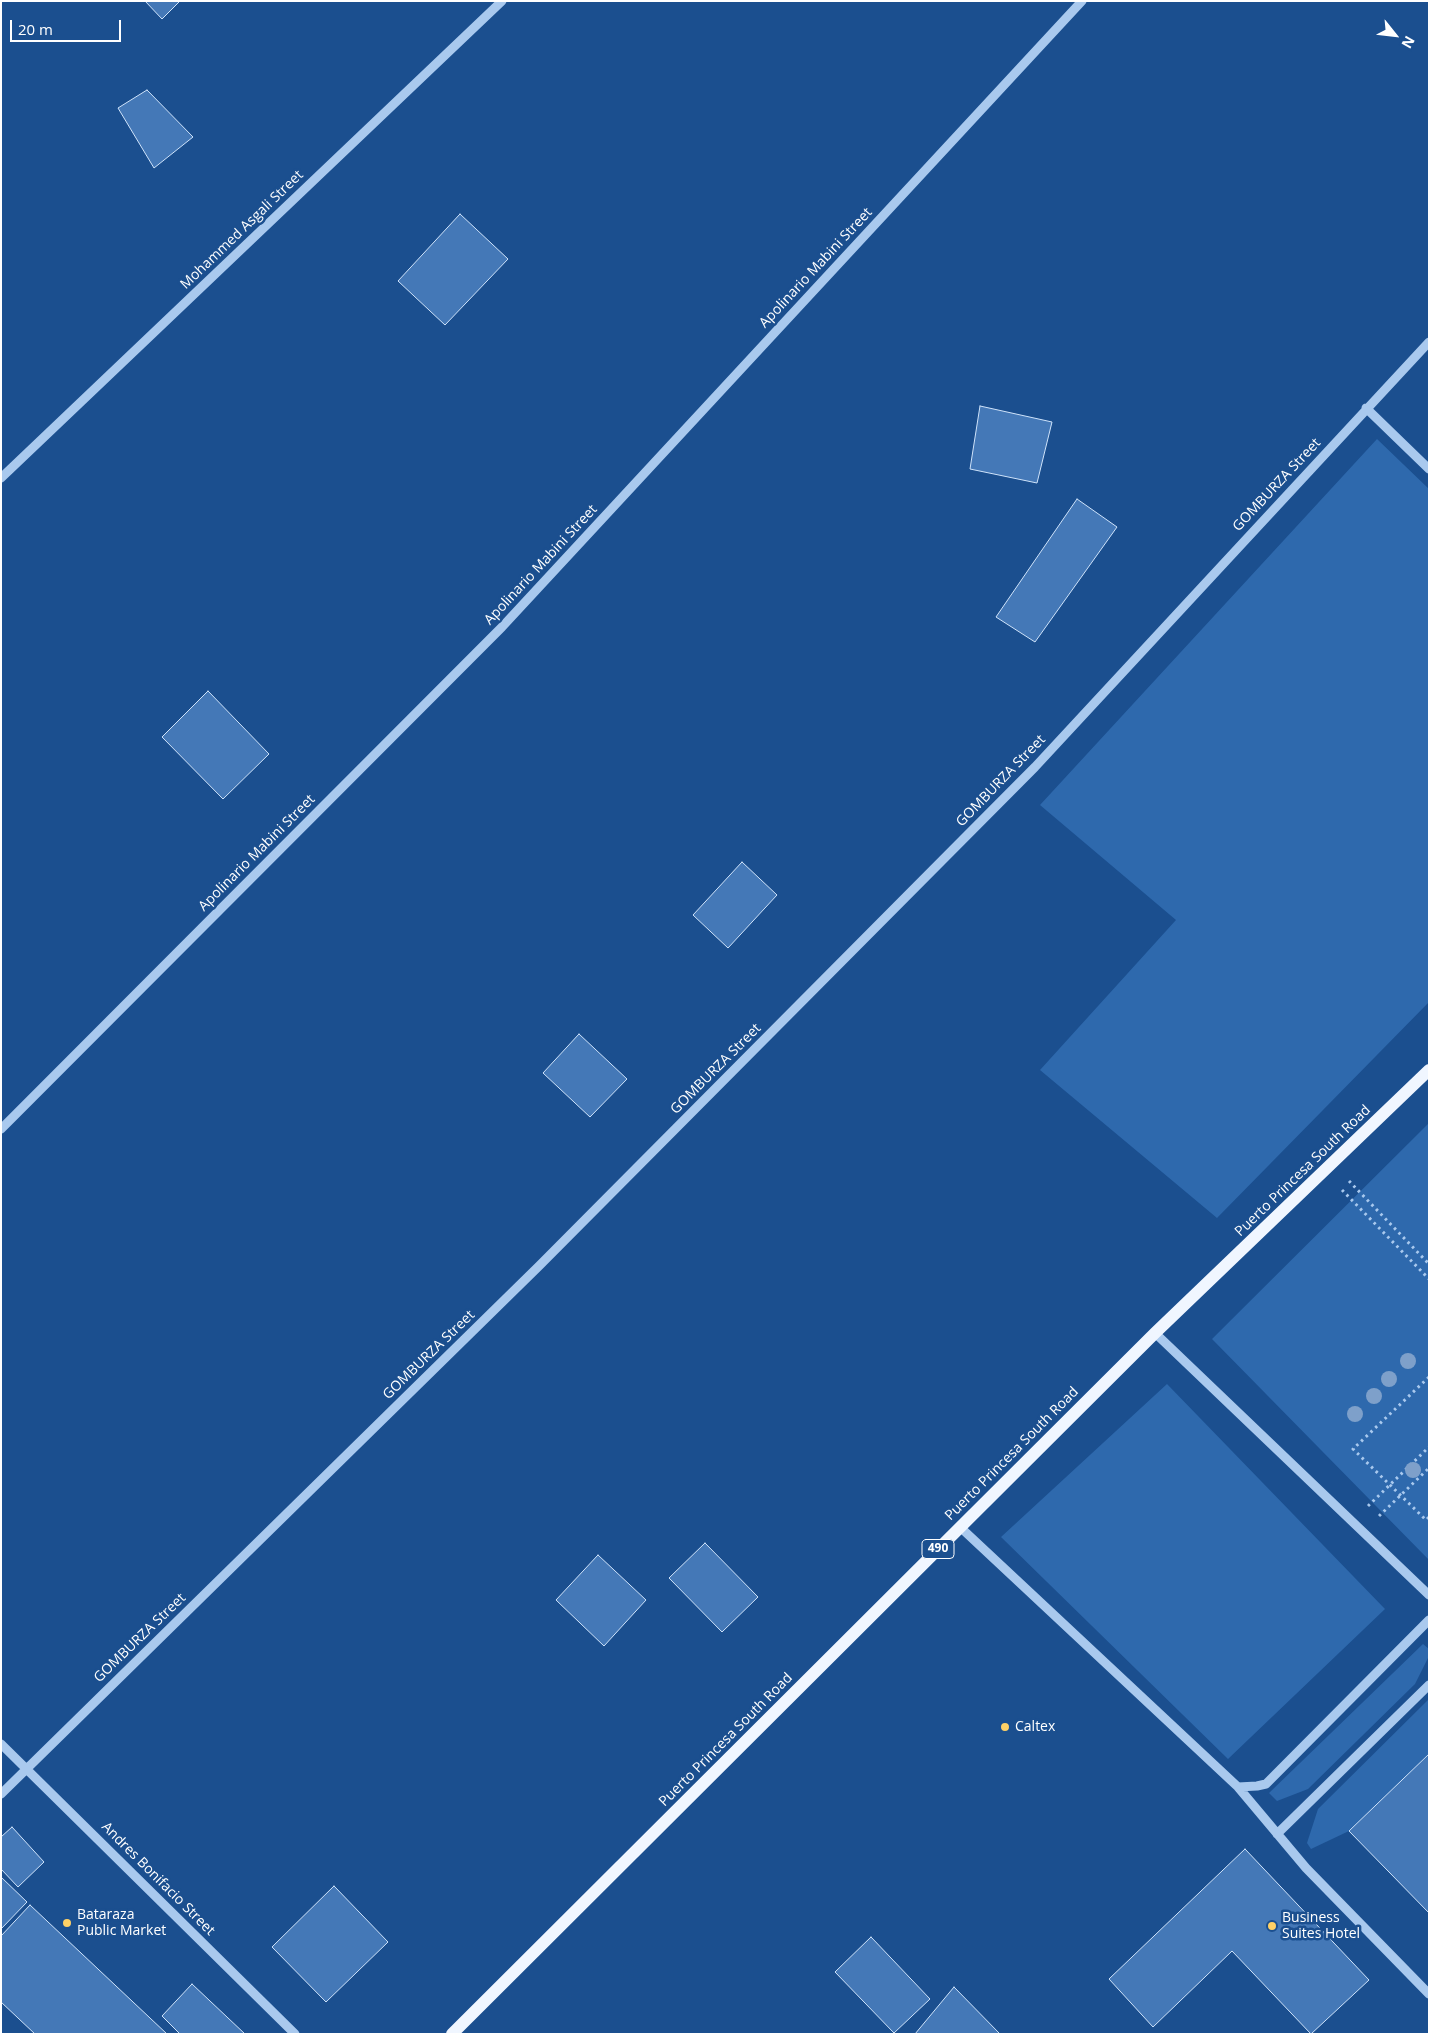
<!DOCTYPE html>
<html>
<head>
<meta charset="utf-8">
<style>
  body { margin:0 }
  #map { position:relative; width:1430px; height:2035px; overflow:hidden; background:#1b4f8f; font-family:"Open Sans",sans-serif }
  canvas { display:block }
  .frame { position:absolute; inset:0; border:2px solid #fff; pointer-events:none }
  .north { position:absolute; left:1370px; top:10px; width:50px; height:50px; -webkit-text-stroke:4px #1b4f8f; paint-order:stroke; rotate:119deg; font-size:14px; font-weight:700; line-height:20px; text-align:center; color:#fff }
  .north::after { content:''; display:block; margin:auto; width:18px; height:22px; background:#fff; clip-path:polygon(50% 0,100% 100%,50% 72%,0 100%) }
  .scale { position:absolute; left:10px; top:20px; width:111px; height:22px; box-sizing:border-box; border:2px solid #fff; border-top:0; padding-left:6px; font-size:15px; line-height:18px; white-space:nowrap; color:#fff; -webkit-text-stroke:4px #1b4f8f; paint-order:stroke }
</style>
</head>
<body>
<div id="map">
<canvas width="1430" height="2035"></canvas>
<div class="frame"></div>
<div class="north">N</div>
<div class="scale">20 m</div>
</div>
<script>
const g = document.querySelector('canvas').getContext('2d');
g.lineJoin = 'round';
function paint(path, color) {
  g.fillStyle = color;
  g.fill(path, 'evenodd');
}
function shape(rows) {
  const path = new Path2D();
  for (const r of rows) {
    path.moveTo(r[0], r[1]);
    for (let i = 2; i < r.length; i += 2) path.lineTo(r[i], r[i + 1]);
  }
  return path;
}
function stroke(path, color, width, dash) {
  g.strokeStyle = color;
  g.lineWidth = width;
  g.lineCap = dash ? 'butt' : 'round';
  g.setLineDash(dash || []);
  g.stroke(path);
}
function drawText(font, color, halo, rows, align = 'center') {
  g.font = font + ' "Open Sans",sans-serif';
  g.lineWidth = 5;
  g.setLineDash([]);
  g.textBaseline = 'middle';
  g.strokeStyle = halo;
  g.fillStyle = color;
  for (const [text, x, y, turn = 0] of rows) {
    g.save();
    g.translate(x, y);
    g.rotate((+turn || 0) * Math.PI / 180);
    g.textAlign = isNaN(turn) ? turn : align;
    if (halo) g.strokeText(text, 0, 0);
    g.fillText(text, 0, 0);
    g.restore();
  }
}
paint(shape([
  [1377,439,1429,489,1429,1002,1217,1218,1040,1070,1176,920,1040,805],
  [1429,1123,1429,1560,1212,1339],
  [1167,1384,1385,1609,1228,1759,1001,1537],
  [1423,1644,1429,1649,1429,1656,1415,1684,1308,1789,1277,1801,1269,1793],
  [1429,1699,1429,1754,1349,1831,1311,1849,1307,1843,1318,1809]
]), '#2e69ad');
const building = shape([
  [145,1,180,1,162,19,145,1],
  [147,90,193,137,154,168,118,108,147,90],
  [460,214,508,259,445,325,398,281,460,214],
  [980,406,1052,422,1037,483,970,469,980,406],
  [1077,499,1117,527,1035,642,996,617,1077,499],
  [208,691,269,754,223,799,162,737,208,691],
  [742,862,777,895,728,948,693,915,742,862],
  [579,1034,627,1079,590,1117,543,1073,579,1034],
  [705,1543,758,1597,722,1632,669,1578,705,1543],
  [598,1555,646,1600,604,1646,556,1600,598,1555],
  [1429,1754,1429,1913,1349,1831,1429,1754],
  [12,1827,44,1862,18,1887,1,1869,1,1837,12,1827],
  [1245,1849,1369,1980,1311,2034,1232,1951,1153,2027,1109,1979,1245,1849],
  [1,1877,27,1902,1,1929,1,1877],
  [334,1886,388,1942,326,2002,272,1947,334,1886],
  [30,1905,167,2034,35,2034,1,2002,1,1936,30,1905],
  [871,1937,930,1999,894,2033,835,1972,871,1937],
  [192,1984,245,2034,180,2034,162,2016,192,1984],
  [954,1987,1000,2034,915,2034,954,1987]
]);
paint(building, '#4478b7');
stroke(building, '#cfe3fa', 1);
stroke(shape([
  [1349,1181,1429,1264],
  [1342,1190,1429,1279],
  [1429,1377,1353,1449,1426,1520,1429,1517],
  [1368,1506,1429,1447],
  [1379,1516,1429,1468]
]), '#a9c9ee', 3, [2.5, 4]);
stroke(shape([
  [1366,408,1429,469],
  [1,478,502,1],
  [1,1129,502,627,1082,1],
  [1155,1333,1429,1595],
  [960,1527,1238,1787,1257,1786,1266,1784,1429,1620],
  [1,1744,295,2034],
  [1238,1787,1306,1868,1429,1994],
  [1,1794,539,1266,1035,767,1429,342],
  [1277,1834,1429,1685]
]), '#a9c9ee', 9);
stroke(shape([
  [452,2034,1155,1333,1429,1070]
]), '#f0f6ff', 12);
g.fillStyle = '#7ea0ca';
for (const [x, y] of [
  [1408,1361],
  [1389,1379],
  [1374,1396],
  [1355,1414],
  [1413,1470]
]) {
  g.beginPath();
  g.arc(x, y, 8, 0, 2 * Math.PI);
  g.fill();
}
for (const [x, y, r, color] of [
  [1005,1727,5,"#ffd166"],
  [67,1923,5,"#ffd166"],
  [1272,1926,5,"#ffd166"]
]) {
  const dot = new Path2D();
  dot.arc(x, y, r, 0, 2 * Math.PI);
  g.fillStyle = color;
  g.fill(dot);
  stroke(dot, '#1b4f8f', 2);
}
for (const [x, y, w] of [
  [938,1549,32]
]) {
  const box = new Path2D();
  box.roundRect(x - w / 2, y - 9.5, w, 19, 4);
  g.fillStyle = '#1b4f8f';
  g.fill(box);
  stroke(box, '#fff', 1);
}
drawText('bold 12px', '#fff', null, [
  ["490",938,1549]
]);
drawText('14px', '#fff', '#1b4f8f', [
  ["Mohammed Asgali Street",242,230,-44],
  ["Apolinario Mabini Street",816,268,-47],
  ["GOMBURZA Street",1277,485,-47],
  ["Apolinario Mabini Street",541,565,-47],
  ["GOMBURZA Street",1001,781,-46],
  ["Apolinario Mabini Street",257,853,-45],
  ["GOMBURZA Street",716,1069,-45],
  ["Puerto Princesa South Road",1303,1171,-44],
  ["GOMBURZA Street",429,1355,-44],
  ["Puerto Princesa South Road",1012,1454,-45],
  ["GOMBURZA Street",140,1638,-44],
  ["Puerto Princesa South Road",726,1740,-45],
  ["Andres Bonifacio Street",158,1879,45]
]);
drawText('14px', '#fff', '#1b4f8f', [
  ["Caltex",1015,1727],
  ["Bataraza",77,1915],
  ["Public Market",77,1931],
  ["Business",1282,1918],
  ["Suites Hotel",1282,1934]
], 'left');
</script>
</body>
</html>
